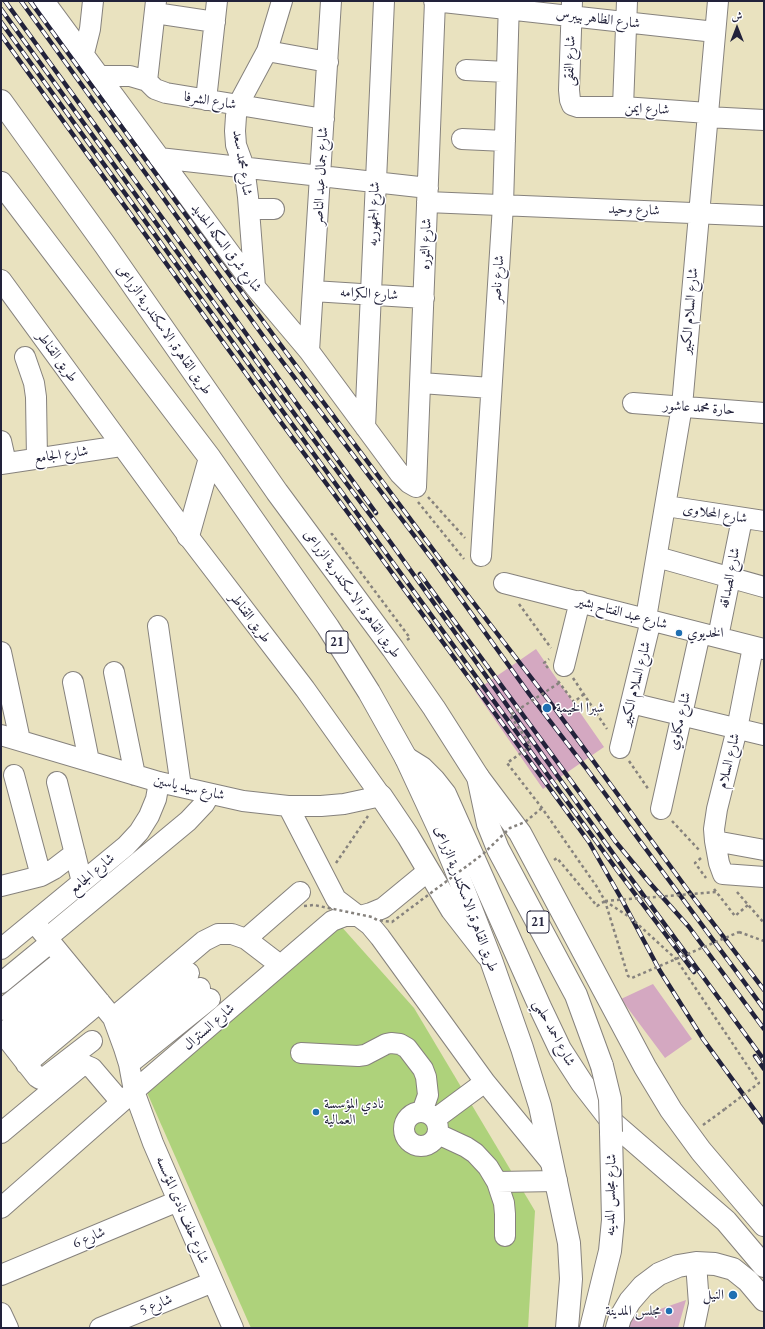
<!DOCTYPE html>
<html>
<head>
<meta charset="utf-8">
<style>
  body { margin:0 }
  #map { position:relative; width:765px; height:1329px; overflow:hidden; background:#e9e2bf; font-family:"EB Garamond",Amiri,serif }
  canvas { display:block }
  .frame { position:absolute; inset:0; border:2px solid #22223b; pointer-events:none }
  .north { position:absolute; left:717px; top:8px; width:40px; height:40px; -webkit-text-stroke:3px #fff; paint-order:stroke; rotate:0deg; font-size:11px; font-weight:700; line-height:16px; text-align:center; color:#22223b }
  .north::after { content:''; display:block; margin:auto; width:14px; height:18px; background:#22223b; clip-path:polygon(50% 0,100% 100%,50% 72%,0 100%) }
</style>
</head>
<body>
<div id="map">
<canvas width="765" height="1329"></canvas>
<div class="frame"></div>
<div class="north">ش</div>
</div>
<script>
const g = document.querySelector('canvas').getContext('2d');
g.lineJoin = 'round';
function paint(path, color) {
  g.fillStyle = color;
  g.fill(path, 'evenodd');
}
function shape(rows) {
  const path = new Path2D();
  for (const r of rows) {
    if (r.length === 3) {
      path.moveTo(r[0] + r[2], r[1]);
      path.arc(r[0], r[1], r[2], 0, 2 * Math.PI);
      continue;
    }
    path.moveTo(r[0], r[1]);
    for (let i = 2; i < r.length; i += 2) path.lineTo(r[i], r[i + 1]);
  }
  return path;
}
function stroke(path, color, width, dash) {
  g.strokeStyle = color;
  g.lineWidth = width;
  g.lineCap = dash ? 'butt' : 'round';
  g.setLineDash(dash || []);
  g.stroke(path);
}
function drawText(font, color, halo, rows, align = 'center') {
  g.font = font + ' "EB Garamond",Amiri,serif';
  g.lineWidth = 3;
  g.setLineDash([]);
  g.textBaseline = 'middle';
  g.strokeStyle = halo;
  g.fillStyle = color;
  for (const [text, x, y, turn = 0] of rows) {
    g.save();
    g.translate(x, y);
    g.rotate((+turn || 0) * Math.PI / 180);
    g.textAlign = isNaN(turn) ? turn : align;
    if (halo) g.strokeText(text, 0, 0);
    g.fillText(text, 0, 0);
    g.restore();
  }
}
paint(shape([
  [340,925,414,1008,535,1211,528,1328,251,1328,145,1088]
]), '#aed27b');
paint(shape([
  [536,649,604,747,543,789,475,691],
  [653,984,692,1039,665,1058,621,999],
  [686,1300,678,1328,621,1328,623,1322]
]), '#d4a8c1');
const minor = shape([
  [44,1,255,287,309,351,400,474,409,483,416,487,435,1],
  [434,1,715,32],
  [572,1,569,90,570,100,572,105,578,107,623,107,708,113],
  [155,13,215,22],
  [267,51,328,62],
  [84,53,90,29,93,1],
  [466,70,507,72],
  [100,76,130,76,147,81,155,89,166,93,324,119],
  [147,81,156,1],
  [206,100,217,1],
  [623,107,627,1],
  [707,117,764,120],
  [462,139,505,141],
  [159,158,428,188],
  [427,202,764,216],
  [249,209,274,209],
  [1,280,188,536,305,689,381,796,344,804,321,806,288,806,243,801,159,782,1,735],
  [255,287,248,197,244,167,236,145,235,131,236,116,238,105,267,51,282,1],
  [313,291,424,298],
  [309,351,331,1],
  [25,357,34,383,36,397,37,459],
  [421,383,491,388],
  [633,403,764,413],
  [365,427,384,1],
  [1,441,6,463],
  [1,464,121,446],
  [666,506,764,521],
  [481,556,503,205,509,1],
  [657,557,764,587],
  [504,583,764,649],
  [646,618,682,406,718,1],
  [158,626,181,787],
  [718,637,742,519],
  [753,647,737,729,717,809,714,829,715,841,719,863,723,874,764,877],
  [1,652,20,740],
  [564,666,580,601],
  [114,672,135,775],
  [73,682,89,761],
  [631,703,764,735],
  [620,748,651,620],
  [14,775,41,876],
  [57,782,82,882],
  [288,806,336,899,370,925,380,937,485,1082,553,1165],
  [661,809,700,633],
  [715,841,764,850],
  [1,886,41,876,54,869,75,853],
  [34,922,113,1018,124,1048,129,1064,134,1091,153,1143,233,1328],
  [47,938,188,821,204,804,210,794],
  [246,939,300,892],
  [1,949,126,846,139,832,149,816,156,799,159,782],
  [1,983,51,942],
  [1,1010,64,959],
  [113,1018,204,941,218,934,232,934,246,939,280,965],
  [1,1031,37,1077,40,1079,44,1078,92,1041],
  [119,1032,189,973],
  [3,1033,76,973],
  [124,1048,200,988],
  [15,1049,88,988],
  [301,1053,358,1056,365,1055,386,1044,391,1043,400,1044,407,1048,423,1069,426,1077,428,1095,422,1112],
  [26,1064,100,1002],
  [129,1064,210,999],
  [421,1129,17],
  [435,1119,485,1082],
  [1,1133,80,1067,85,1065,92,1068,121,1102],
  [438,1134,466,1147,475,1153,488,1167,497,1182,504,1203,505,1214,505,1236],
  [497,1182,557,1181],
  [1,1208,134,1091,332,921,345,916,360,916,371,913,383,908,428,871],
  [1,1275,178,1201],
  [1,1313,8,1328],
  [100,1328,213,1282],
  [694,1328,699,1304,696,1263]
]);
const major = shape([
  [406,758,422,768,434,780,445,794,540,1007,560,1049,582,1083,613,1123,726,1221,764,1266],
  [478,777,520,833,645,1067,671,1110,701,1151,764,1225],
  [381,796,408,836,452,910,487,955]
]);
const highway = shape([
  [1,101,105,245,277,492,393,649,434,708,478,777,488,824,498,849,576,995,602,1066],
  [1,183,210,458,328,627,369,692,406,758,439,829,454,865,491,960,522,1048,540,1106,569,1243,571,1279,567,1328],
  [188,536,210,458],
  [591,1328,610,1251,613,1220,611,1132],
  [617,1328,620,1318,630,1301,643,1286,659,1274,678,1266,696,1263,715,1264,733,1269,748,1281,764,1300]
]);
stroke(minor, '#86827d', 22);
stroke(major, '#86827d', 24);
stroke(highway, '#86827d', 24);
stroke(shape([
  [428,497,465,538],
  [418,502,464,559],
  [331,535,332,534,410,638,407,640],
  [519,604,551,648],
  [548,668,544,663,549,659],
  [573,678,607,729],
  [558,681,574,702,584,694],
  [629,761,649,790],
  [672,821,700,851],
  [701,858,695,863,706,878],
  [554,860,557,858,597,906,605,901],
  [336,863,368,816],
  [714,889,735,916,748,905],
  [737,892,764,923],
  [739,932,764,941],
  [703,1125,725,1109]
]), '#86827d', 2.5, [3, 3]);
stroke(minor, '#fff', 20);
stroke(major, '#fff', 22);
stroke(highway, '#fff', 22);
const rail = shape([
  [5,1,376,513],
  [21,1,266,340,435,563,530,695,586,768,764,1009],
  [30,1,274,336,446,567,553,706,687,889,764,990],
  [1,9,296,416,386,536,622,866,764,1060],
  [1,22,289,420,617,870,694,972],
  [1,35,283,425,371,544,589,842,621,898,660,971,703,1039,764,1123],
  [420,574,615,841,649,882,689,927,764,1029],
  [755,1056,764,1069]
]);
stroke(rail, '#22223b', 4.5);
stroke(rail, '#fff', 3, [9]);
const highwayBridge = shape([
  [602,1066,610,1099,611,1132]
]);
stroke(highwayBridge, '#86827d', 24, []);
stroke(shape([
  [559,683,510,715,531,746,507,763,542,808,597,887,605,901,628,976,632,978,634,977,739,932],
  [605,901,631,918,676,959,759,1083,725,1109],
  [605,901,717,892],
  [304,906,314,905,372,917,377,920,392,922,483,854,510,828,525,822,542,808]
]), '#86827d', 2.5, [3, 3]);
stroke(highwayBridge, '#fff', 22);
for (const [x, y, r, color] of [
  [679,633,4,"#1f6fb2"],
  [547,708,5,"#1f6fb2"],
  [316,1112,4,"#1f6fb2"],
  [733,1295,5,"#1f6fb2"],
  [669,1311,4,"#1f6fb2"]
]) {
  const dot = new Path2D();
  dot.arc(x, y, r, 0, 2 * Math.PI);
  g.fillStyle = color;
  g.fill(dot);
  stroke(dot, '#fff', 1.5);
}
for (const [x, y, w] of [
  [337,642,22],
  [538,922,22]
]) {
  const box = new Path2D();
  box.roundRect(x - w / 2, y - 11, w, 22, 3);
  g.fillStyle = '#fff';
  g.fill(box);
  stroke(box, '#22223b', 1);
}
drawText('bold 13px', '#22223b', null, [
  ["21",337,642],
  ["21",538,922]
]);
drawText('14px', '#22223b', '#fff', [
  ["شارع الظاهر بيبرس",598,19,7],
  ["شارع الفقى",570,61,-88],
  ["شارع الشرفا",210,101,9],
  ["شارع ايمن",647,109,3],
  ["شارع محمد سعد",242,163,81],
  ["شارع جمال عبد الناصر",321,176,-87],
  ["شارع وحيد",634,210,2],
  ["شارع الجمهوريه",374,214,-88],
  ["شارع الثوره",426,244,-88],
  ["شارع شرق السكه الحديد",226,248,53],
  ["شارع ناصر",498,279,-86],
  ["شارع الكرامه",369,294,3],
  ["شارع السلام الكبير",690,311,-85],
  ["طريق القاهرة, الاسكندرية الزراعى",164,330,55],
  ["طريق القناطر",57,357,54],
  ["حارة محمد عاشور",699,408,4],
  ["شارع الجامع",61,455,-8],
  ["شارع المحلاوى",715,514,9],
  ["شارع الصداقه",730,578,-79],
  ["طريق القاهرة, الاسكندرية الزراعى",352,594,54],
  ["شارع عبد الفتاح بشير",622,613,15],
  ["طريق القناطر",250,618,53],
  ["شارع السلام الكبير",636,684,-76],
  ["شارع مكاوي",680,721,-77],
  ["شارع السلام",729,761,-76],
  ["شارع سيد ياسين",189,788,13],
  ["شارع الجامع",92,874,-40],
  ["طريق القاهرة, الاسكندرية الزراعى",466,899,69],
  ["شارع السنترال",209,1027,-41],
  ["شارع احمد حلمي",554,1033,62],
  ["شارع مجلس المدينه",611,1195,-89],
  ["شارع خلف نادى المؤسسه",182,1210,67],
  ["شارع 6",89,1238,-23],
  ["شارع 5",156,1305,-22]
]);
drawText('14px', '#22223b', '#fff', [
  ["الخديوي",687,633],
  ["شبرا الخيمة",556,708],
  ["نادي المؤسسة",324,1104],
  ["العمالية",324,1120],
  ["النيل",724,1295,"right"],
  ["مجلس المدينة",661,1311,"right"]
], 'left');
</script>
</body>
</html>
